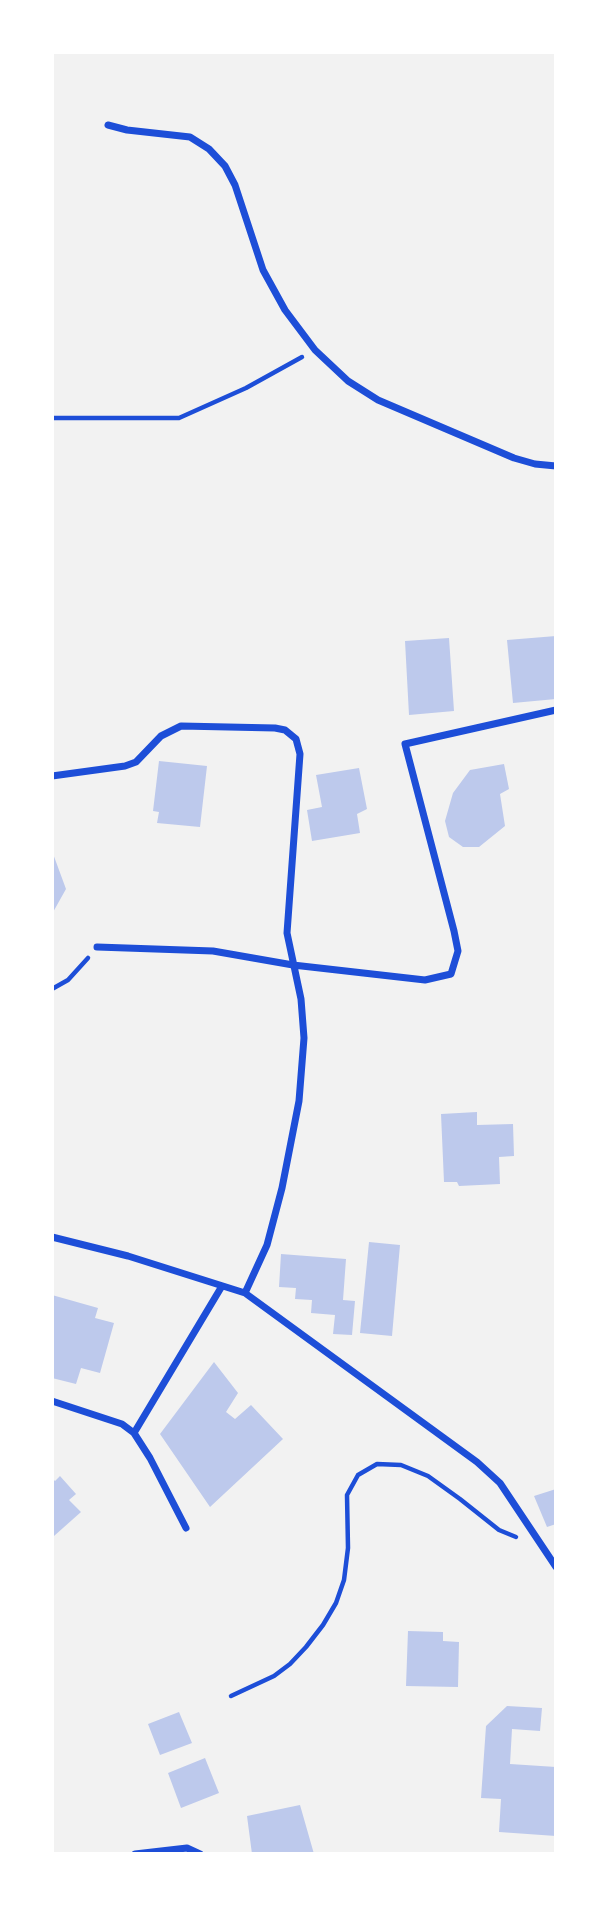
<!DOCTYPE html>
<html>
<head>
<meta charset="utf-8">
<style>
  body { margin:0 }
  #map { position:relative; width:608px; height:1906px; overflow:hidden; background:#f2f2f2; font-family:"DM Sans",sans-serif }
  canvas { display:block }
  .frame { position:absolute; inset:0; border:54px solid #fff; pointer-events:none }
</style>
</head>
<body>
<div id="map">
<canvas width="608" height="1906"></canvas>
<div class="frame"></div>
</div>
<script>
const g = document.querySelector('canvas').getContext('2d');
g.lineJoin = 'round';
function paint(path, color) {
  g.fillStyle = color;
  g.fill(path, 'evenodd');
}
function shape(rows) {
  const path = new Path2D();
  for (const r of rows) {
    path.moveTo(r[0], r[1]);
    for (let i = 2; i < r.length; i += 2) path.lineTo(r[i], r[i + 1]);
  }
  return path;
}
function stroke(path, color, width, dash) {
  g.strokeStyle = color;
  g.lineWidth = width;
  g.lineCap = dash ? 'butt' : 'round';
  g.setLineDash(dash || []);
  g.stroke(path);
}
paint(shape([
  [556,636,556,699,513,703,507,640],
  [449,638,454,711,409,715,405,641],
  [159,761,207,766,200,827,157,823,159,812,153,811],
  [504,764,509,789,500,794,505,826,479,847,463,847,449,837,445,821,453,793,470,770],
  [359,768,367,809,357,814,360,833,312,841,307,810,322,807,316,775],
  [52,851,66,889,52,914],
  [477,1112,477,1125,513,1124,514,1156,499,1157,500,1184,459,1186,457,1182,444,1182,441,1114],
  [369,1242,400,1245,392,1336,360,1333],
  [281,1254,346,1259,343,1300,355,1301,352,1335,333,1334,335,1315,311,1313,312,1300,295,1299,296,1288,279,1287],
  [52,1295,98,1308,95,1318,114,1323,100,1373,81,1368,76,1384,52,1378],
  [214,1362,238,1393,226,1412,235,1419,251,1405,283,1439,210,1507,160,1434],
  [60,1476,76,1494,69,1500,81,1512,54,1536,52,1534,52,1478,55,1481],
  [556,1489,556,1524,547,1527,534,1496],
  [408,1631,443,1632,443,1641,459,1642,458,1687,406,1686],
  [507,1706,542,1708,540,1731,512,1729,510,1764,556,1767,556,1836,499,1832,501,1799,481,1798,486,1726],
  [179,1712,192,1743,160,1755,148,1724],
  [205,1758,219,1793,181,1808,168,1773],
  [300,1805,314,1854,252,1854,247,1816]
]), '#bdc9ec');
stroke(shape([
  [52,418,179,418,246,388,302,357],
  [52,989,68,980,88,958],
  [231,1696,274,1676,290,1664,306,1647,323,1625,336,1603,344,1580,348,1548,347,1495,358,1475,377,1464,401,1465,428,1476,460,1499,499,1530,516,1537]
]), '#1d4ed8', 4.5);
stroke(shape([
  [108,125,127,130,190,137,209,149,225,166,235,185,263,270,285,310,315,350,348,381,378,400,514,458,535,464,556,466],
  [52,776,125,766,136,762,161,736,181,726,275,728,285,730,296,739,300,754,287,933,301,999,304,1038,299,1101,282,1188,267,1245,245,1293],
  [97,947,213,951,293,965,425,980,451,974,458,951,454,931,405,744,556,710],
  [52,1237,128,1256,245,1293,477,1462,500,1483,556,1567],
  [52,1401,122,1424,134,1433,222,1286],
  [134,1433,150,1458,186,1528],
  [135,1854,187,1848,200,1854]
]), '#1d4ed8', 7);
</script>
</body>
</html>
